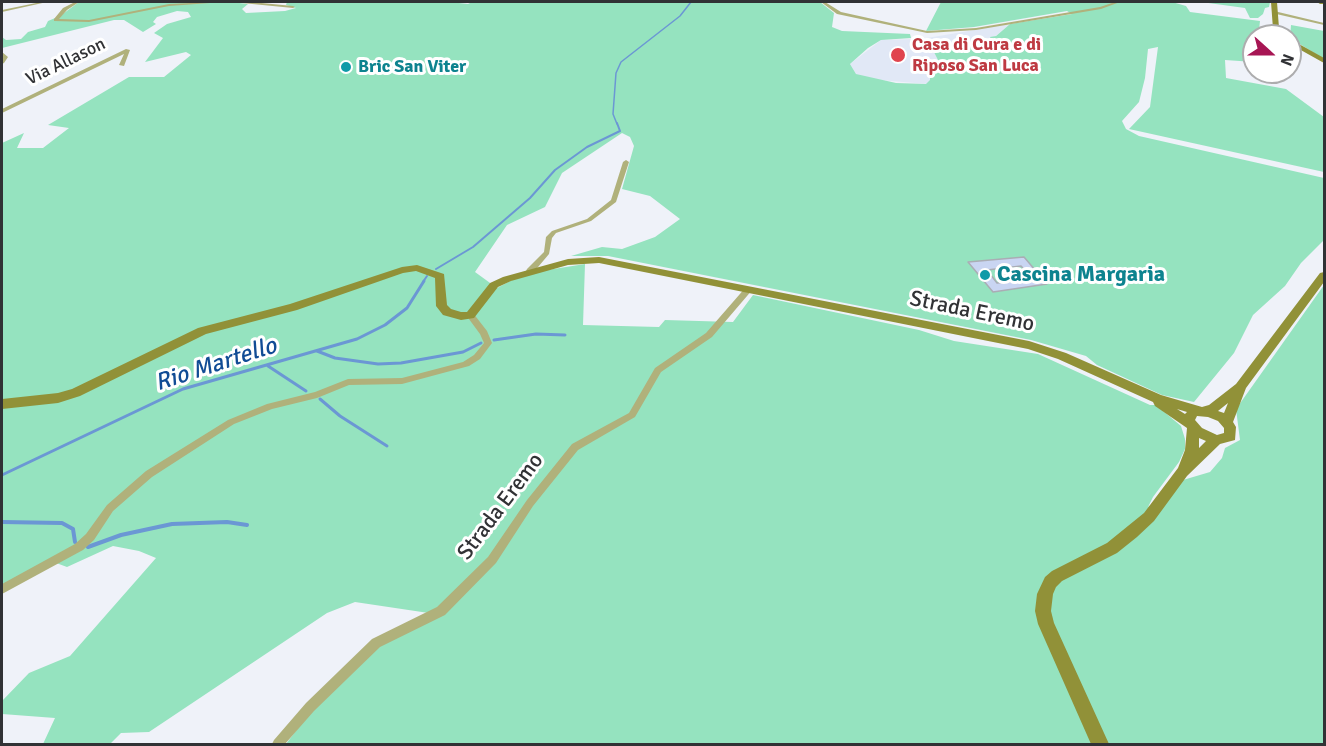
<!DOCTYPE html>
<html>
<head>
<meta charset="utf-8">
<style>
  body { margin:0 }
  #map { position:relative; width:1326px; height:746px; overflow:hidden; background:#eff2f9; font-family:Signika,sans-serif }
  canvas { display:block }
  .frame { position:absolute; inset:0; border:3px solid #313235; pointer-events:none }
  .north { position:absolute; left:1242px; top:24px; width:60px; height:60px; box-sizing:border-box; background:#fff; border:2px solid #adadae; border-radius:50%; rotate:111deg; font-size:16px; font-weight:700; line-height:24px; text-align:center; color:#313235 }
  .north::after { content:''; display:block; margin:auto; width:21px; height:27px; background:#a71654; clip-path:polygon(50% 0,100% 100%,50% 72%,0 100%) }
</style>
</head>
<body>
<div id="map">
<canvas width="1326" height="746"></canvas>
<div class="frame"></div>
<div class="north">N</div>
</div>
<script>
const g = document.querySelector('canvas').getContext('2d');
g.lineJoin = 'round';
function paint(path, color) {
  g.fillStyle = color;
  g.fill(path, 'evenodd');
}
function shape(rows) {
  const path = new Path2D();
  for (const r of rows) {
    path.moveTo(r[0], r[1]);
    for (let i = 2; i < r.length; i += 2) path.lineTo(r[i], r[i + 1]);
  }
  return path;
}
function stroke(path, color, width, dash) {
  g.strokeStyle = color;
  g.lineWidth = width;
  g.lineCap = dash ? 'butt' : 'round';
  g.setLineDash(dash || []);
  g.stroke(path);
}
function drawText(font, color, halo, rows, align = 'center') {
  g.font = font + ' Signika,sans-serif';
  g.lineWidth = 6;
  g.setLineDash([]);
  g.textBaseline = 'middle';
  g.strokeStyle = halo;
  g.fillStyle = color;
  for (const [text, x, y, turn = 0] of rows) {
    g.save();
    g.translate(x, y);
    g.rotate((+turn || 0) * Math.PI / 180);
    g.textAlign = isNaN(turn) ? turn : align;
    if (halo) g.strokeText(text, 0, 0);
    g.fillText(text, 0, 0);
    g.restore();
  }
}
paint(shape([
  [1010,24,992,39,949,50,934,50,943,69,927,84,868,79,856,74,850,64,881,40,921,39]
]), '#e1e8f6');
paint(shape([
  [79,2,231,2,248,4,242,9,246,13,285,11,296,8,286,5,287,2,450,2,468,4,472,2,820,2,834,13,832,27,842,31,910,34,911,38,881,40,868,48,850,64,856,74,896,83,926,84,930,80,930,73,942,68,933,50,949,50,991,39,990,37,996,36,1010,24,1072,14,1067,11,974,27,926,31,941,2,1172,2,1186,6,1190,12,1260,21,1259,30,1254,36,1254,62,1225,60,1226,78,1286,89,1324,117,1324,172,1129,129,1150,107,1158,47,1148,49,1145,78,1139,102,1122,121,1126,129,1139,136,1324,178,1324,240,1301,263,1285,286,1253,315,1234,353,1194,402,1162,395,1097,365,1086,356,1031,340,608,256,571,256,602,247,622,249,655,237,680,219,650,196,622,189,634,146,630,137,622,133,562,173,545,207,507,225,475,272,497,288,512,280,547,270,585,264,583,325,659,327,665,320,733,322,753,295,919,330,954,341,1038,354,1150,405,1156,405,1181,426,1185,439,1185,449,1179,462,1153,497,1148,507,1183,480,1210,472,1222,458,1225,448,1240,440,1236,409,1324,285,1324,744,286,744,304,720,376,648,442,615,355,602,327,613,149,732,121,733,110,744,43,744,55,718,2,714,2,701,29,673,70,656,156,558,139,551,113,546,67,567,48,560,2,585,2,143,24,133,17,148,43,148,69,128,48,125,129,77,164,77,191,55,186,52,145,62,163,38,154,33,167,24,191,17,188,12,177,11,157,17,153,22,156,24,143,32,124,20,114,20,2,48,2,37,6,40,21,39,28,32,45,27,48,21,60,16],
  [1201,2,1270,2,1269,7,1265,8,1263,14,1258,18,1250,18,1245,8],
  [1291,25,1324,31,1324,59,1290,38]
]), '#95e3bf');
stroke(shape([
  [617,124,613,114,616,73,621,62,680,16,691,2]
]), '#6b97d4', 1.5);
stroke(shape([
  [436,269,473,247,530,198,555,170,587,147,620,131,617,123],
  [423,282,427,276]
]), '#6b97d4', 2);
stroke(shape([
  [494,340,536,334,565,335],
  [317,351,335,358,378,364,401,363,463,352,481,343],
  [268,366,306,391],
  [320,399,340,416,387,446],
  [2,475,183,389,357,339,385,325,407,308,424,281]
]), '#6b97d4', 3);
stroke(shape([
  [2,522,62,523,73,529,75,542],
  [88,547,121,535,172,524,227,522,247,525]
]), '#6b97d4', 4);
const building = shape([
  [1024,257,1047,284,993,292,968,262,1024,257],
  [1021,266,1033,279,997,283,987,270,1021,266]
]);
paint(building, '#c9d5f2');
stroke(building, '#aaadb4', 1.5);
paint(shape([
  [41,2,47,2,2,12,2,10,41,2],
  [75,2,79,2,67,10,59,19,89,20,169,4,212,2,210,3,169,6,89,22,54,21,54,19,63,8,75,2],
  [240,2,251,2,293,6,295,7,293,8,242,3,240,2],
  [821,2,825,2,841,12,927,31,976,28,1100,7,1115,2,1120,2,1101,9,976,30,927,33,837,14,821,2],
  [1274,11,1324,23,1324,25,1272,13,1272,12,1274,11],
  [126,49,130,50,124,66,119,65,124,54,2,113,2,109,126,49],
  [2,52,8,57,4,63,2,64,2,52],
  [626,160,629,162,616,202,591,221,556,233,552,238,549,254,533,273,527,273,526,271,527,269,544,252,546,237,552,231,587,219,611,200,623,162,626,160],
  [746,287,749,287,753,289,712,337,661,372,635,417,578,450,533,506,496,563,445,615,380,647,314,711,285,744,272,744,274,740,306,703,372,639,437,607,488,557,527,500,572,444,629,413,655,368,706,333,746,287],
  [470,312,473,313,487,331,492,343,480,359,469,366,402,384,349,385,317,398,272,409,234,424,152,477,113,511,94,540,83,550,2,594,2,584,75,544,86,534,107,505,146,471,228,420,267,404,315,392,348,379,402,378,463,362,474,355,484,343,480,334,466,315,470,312]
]), '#b0b17b');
paint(shape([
  [1271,2,1277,2,1279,28,1286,36,1279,36,1273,29,1271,2],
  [1317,2,1324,2,1324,4,1320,4,1317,2],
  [1290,39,1324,58,1324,63,1290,44,1290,39],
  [599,257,1029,341,1066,353,1161,395,1202,407,1209,405,1236,384,1320,273,1324,272,1324,282,1246,388,1233,422,1236,427,1235,440,1220,444,1187,476,1154,521,1137,537,1117,553,1062,581,1056,587,1053,594,1051,611,1054,623,1109,744,1091,744,1038,624,1035,611,1037,594,1045,577,1052,571,1107,543,1144,513,1178,468,1185,450,1187,428,1155,406,1153,402,1058,359,1028,349,599,263,568,265,511,281,498,287,474,318,461,320,443,315,436,306,435,278,416,271,403,273,297,310,206,334,80,396,58,403,2,409,2,399,58,393,72,389,198,328,290,304,402,267,417,265,444,274,447,305,451,309,461,312,467,312,490,283,503,277,568,259,599,257],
  [1228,403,1224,413,1218,411,1228,403],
  [1177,409,1187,412,1185,414,1177,409],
  [1197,416,1208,417,1218,421,1224,428,1224,433,1217,435,1202,428,1195,420,1197,416],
  [1199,438,1206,441,1199,448,1199,438]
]), '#919138');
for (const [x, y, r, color] of [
  [898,55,8,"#e0444e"],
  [346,67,6,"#0f9aa8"],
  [985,275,6,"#0f9aa8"]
]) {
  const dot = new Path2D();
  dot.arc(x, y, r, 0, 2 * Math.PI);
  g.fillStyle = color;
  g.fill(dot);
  stroke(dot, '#fff', 2);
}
drawText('bold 18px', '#be3a42', '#fff', [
  ["Casa di Cura e di",912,45],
  ["Riposo San Luca",912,66]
], 'left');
drawText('18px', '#313235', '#fff', [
  ["Via Allason",66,62,-26]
]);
drawText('bold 18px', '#0d838f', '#fff', [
  ["Bric San Viter",358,67]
], 'left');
drawText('bold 22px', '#0d838f', '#fff', [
  ["Cascina Margaria",997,275]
], 'left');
drawText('22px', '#313235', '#fff', [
  ["Strada Eremo",972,312,12],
  ["Strada Eremo",501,507,-53]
]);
drawText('italic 24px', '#114c95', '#fff', [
  ["Rio Martello",216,365,-18]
]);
</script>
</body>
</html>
